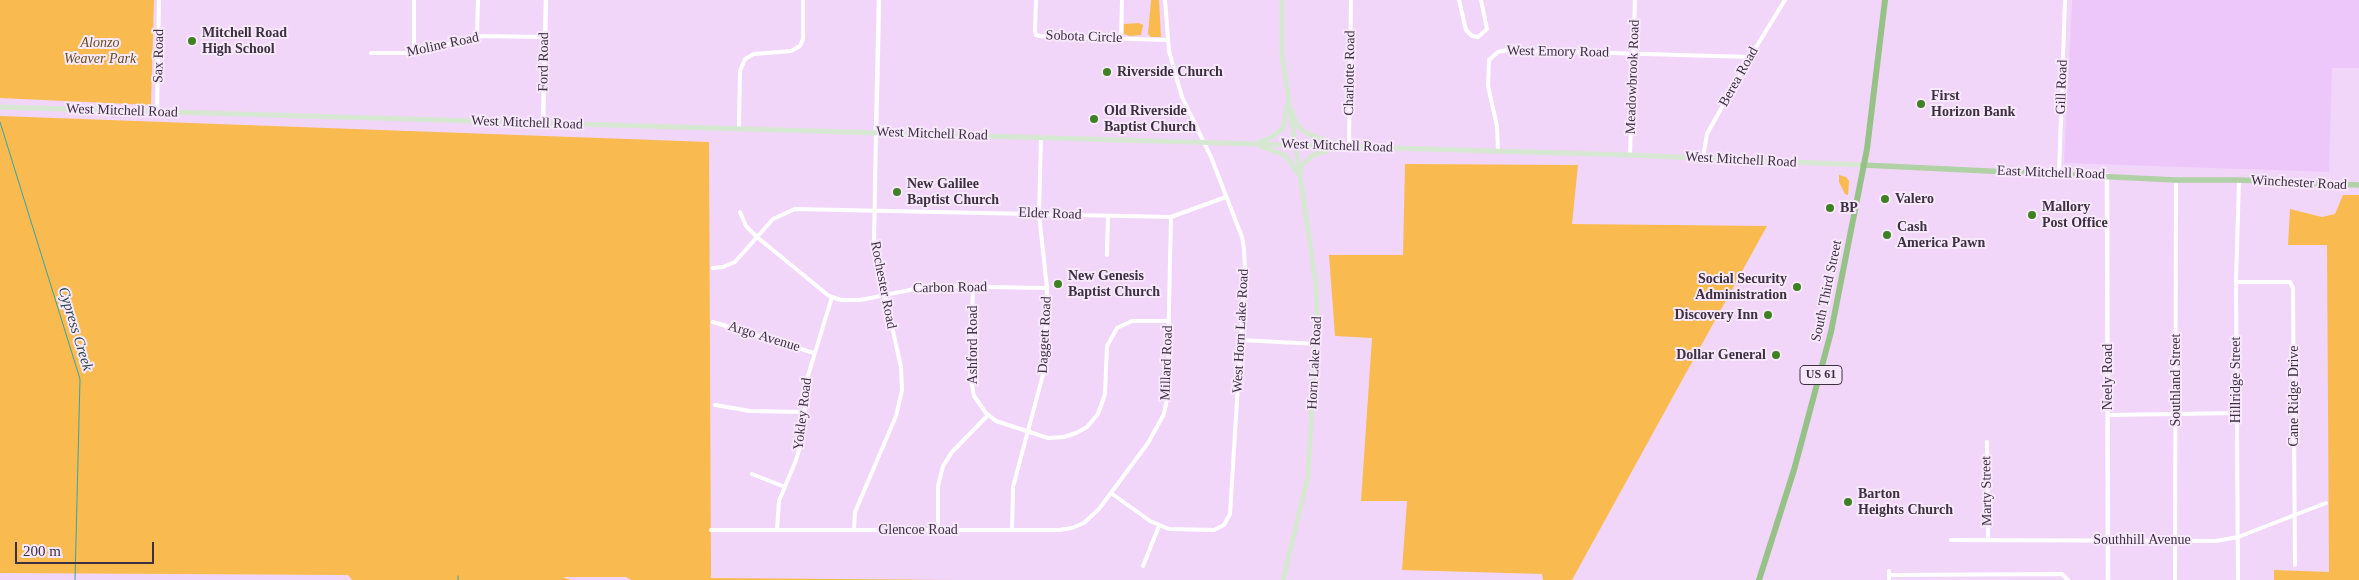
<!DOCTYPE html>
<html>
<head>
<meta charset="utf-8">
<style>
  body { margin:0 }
  #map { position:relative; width:2359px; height:580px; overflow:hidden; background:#f2d6fa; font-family:Georgia,serif }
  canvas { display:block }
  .scale { position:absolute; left:15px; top:542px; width:139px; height:22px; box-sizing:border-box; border:2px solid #3d3041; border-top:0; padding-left:6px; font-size:15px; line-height:18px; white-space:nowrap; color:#3d3041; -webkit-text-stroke:4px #f7e9fb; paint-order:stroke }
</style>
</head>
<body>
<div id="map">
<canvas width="2359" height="580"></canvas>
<div class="scale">200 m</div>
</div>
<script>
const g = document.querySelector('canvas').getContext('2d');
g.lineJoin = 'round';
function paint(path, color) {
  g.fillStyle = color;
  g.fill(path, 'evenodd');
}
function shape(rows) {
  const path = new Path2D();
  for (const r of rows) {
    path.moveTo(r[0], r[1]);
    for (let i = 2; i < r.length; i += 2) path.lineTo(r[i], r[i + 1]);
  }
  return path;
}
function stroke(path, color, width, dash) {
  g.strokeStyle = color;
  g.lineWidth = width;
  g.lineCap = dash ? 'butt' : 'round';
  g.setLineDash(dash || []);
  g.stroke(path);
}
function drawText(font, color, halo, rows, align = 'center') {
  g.font = font + ' Georgia,serif';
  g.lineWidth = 4;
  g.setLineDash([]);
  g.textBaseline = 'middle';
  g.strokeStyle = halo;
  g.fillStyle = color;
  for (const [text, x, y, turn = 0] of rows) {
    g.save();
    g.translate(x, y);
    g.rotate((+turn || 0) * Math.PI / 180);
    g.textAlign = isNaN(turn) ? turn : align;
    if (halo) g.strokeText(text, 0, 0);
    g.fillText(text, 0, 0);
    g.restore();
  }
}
paint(shape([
  [2072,0,2359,0,2359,68,2332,68,2329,172,2064,163]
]), '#eec7fa');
paint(shape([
  [0,0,154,0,151,105,0,98],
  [1151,0,1159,0,1161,37,1151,37,1148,34],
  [1139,23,1143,25,1141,35,1130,36,1124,34,1124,24],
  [0,116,709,142,711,578,958,580,631,580,626,577,563,577,570,580,352,580,348,575,0,573],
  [1405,164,1578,165,1572,224,1767,226,1572,580,1543,580,1542,574,1402,570,1407,501,1361,501,1372,338,1335,336,1329,255,1403,255],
  [1839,175,1846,177,1849,181,1848,195,1845,194,1839,182],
  [2343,195,2359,195,2359,580,2274,580,2274,570,2329,572,2327,245,2288,245,2290,209,2322,217,2335,214]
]), '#f9bb4f');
stroke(shape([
  [0,122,80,379,75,580],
  [458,580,458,576]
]), '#39a2a5', 1);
stroke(shape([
  [1036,0,1035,31,1036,35,1039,36,1167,40],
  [1459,0,1466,30,1472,36,1478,37,1487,29,1481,0],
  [477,36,478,0],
  [1121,39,1122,0],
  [371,53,414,53,477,36,545,37],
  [414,53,414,0],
  [157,112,159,0],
  [739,128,740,71,745,59,754,54,791,51,800,46,803,39,803,0],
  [1349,146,1351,0],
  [1498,151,1497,126,1488,86,1489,60,1498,52,1507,50,1750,57],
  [1630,155,1635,0],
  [1703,158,1707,134,1750,57,1785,0],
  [2059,174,2065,0],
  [740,212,746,226,757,237,829,296,841,300,861,300,929,286,1047,288],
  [1107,255,1108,216],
  [713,268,723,267,735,262,773,219,795,209,1171,217,1226,197],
  [2236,282,2290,282,2293,288,2295,565],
  [973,287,970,374,974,396,986,413,996,421,1048,438,1064,437,1076,433,1087,427,1098,414,1105,394,1107,346,1117,328,1132,321,1169,321],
  [713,322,814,353],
  [1241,340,1316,344],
  [715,405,750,411,804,412],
  [2109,415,2237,413],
  [1987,442,1988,539],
  [752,474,785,487],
  [1111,493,1150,521,1169,529,1214,530,1224,525,1230,514,1245,271,1244,249,1242,237,1211,157,1182,97,1169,51,1165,0],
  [711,530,1059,530,1072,528,1084,523,1099,509,1148,443,1164,414,1167,398,1171,217],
  [777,530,779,501,796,460,803,436,807,379,832,297],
  [854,530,855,512,896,416,902,390,901,367,874,245,876,132],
  [938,530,938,486,943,466,952,452,988,415],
  [1012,530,1013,487,1045,367,1047,288,1039,214,1041,137],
  [1951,540,2216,541,2238,537,2326,503],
  [1143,566,1159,526],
  [1889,571,1889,580],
  [1889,575,2062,574,2068,580],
  [2175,580,2176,180],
  [2238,580,2236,282,2239,180]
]), '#fff', 4);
stroke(shape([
  [543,123,546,0],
  [876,132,879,0],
  [2107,175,2108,580]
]), '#fff', 4.5);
stroke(shape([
  [1282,0,1282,55,1316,284,1317,313,1308,476,1283,580],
  [0,107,1630,155,1863,165],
  [1292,111,1297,125,1306,133,1336,144],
  [1259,142,1270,138,1283,128,1287,106],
  [1260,146,1285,155,1298,173],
  [1300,172,1302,165,1313,155,1336,148]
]), '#d7e8d2', 5);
stroke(shape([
  [1863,165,2176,180,2239,180,2359,185]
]), '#b0d1a5', 5.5);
stroke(shape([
  [1759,580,1794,470,1831,332,1867,149,1885,0]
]), '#96c287', 6);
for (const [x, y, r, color] of [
  [192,41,5,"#3d8123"],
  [1107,72,5,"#3d8123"],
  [1921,104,5,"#3d8123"],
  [1094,119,5,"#3d8123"],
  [897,192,5,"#3d8123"],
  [1885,199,5,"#3d8123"],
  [1830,208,5,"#3d8123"],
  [2032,215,5,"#3d8123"],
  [1887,235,5,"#3d8123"],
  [1058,284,5,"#3d8123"],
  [1797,287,5,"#3d8123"],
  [1768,315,5,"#3d8123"],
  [1776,355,5,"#3d8123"],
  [1848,502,5,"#3d8123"]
]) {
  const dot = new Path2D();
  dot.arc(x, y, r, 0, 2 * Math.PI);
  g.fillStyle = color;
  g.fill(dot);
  stroke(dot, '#f7e9fb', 2);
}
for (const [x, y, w] of [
  [1821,375,42]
]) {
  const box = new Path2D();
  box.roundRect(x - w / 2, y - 9.5, w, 19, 4);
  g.fillStyle = '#f7e9fb';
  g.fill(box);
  stroke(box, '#3d3041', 1);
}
drawText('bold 12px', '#3d3041', null, [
  ["US 61",1821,375]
]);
drawText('bold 14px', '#3d3041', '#f7e9fb', [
  ["Mitchell Road",202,33],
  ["High School",202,49],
  ["Riverside Church",1117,72],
  ["First",1931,96],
  ["Horizon Bank",1931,112],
  ["Old Riverside",1104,111],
  ["Baptist Church",1104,127],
  ["New Galilee",907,184],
  ["Baptist Church",907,200],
  ["Valero",1895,199],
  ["Mallory",2042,207],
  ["Post Office",2042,223],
  ["BP",1840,208],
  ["Cash",1897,227],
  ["America Pawn",1897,243],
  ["New Genesis",1068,276],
  ["Baptist Church",1068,292],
  ["Social Security",1787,279,"right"],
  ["Administration",1787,295,"right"],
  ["Discovery Inn",1758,315,"right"],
  ["Dollar General",1766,355,"right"],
  ["Barton",1858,494],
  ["Heights Church",1858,510]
], 'left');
drawText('14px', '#3d3041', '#f7e9fb', [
  ["Sobota Circle",1084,37,2],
  ["Moline Road",443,45,-12],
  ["West Emory Road",1558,52,1],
  ["Sax Road",159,56,-89],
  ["Ford Road",544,62,-89],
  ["Charlotte Road",1350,73,-89],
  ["Meadowbrook Road",1633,77,-88],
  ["Berea Road",1739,77,-61],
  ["Gill Road",2062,87,-88],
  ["West Mitchell Road",122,111,2],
  ["West Mitchell Road",527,123,2],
  ["West Mitchell Road",932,134,2],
  ["West Mitchell Road",1337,146,2],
  ["West Mitchell Road",1741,160,3],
  ["East Mitchell Road",2051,173,2],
  ["Winchester Road",2299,183,3],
  ["Elder Road",1050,214,2],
  ["Rochester Road",883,285,79],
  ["Carbon Road",950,288,-1],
  ["South Third Street",1827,291,-78],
  ["West Horn Lake Road",1241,331,-87],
  ["Daggett Road",1045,335,-87],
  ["Argo Avenue",764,337,17],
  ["Ashford Road",973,345,-90],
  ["Millard Road",1167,363,-88],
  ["Horn Lake Road",1315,363,-87],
  ["Neely Road",2108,377,-90],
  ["Southland Street",2176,380,-90],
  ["Hillridge Street",2236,380,-90],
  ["Cane Ridge Drive",2294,396,-90],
  ["Yokley Road",803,414,-83],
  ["Marty Street",1987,491,-91],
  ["Glencoe Road",918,530],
  ["Southhill Avenue",2142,540]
]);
drawText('italic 14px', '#6b4f1f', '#f7e9fb', [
  ["Alonzo",100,43],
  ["Weaver Park",100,59]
]);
drawText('italic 15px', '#254546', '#f7e9fb', [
  ["Cypress Creek",75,329,73]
]);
</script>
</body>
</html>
